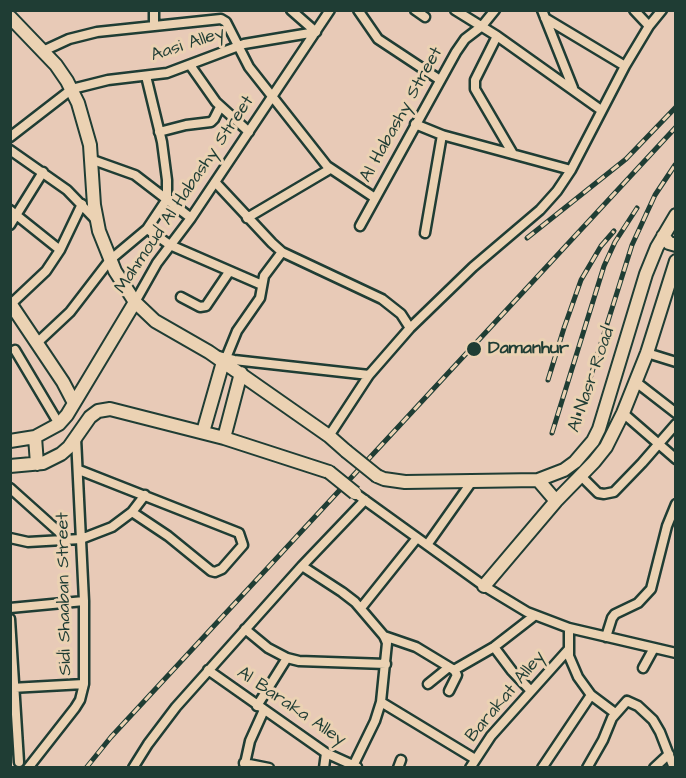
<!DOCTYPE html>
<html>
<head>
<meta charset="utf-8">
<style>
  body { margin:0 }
  #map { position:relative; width:686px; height:778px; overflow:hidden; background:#e8cab7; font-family:"Architects Daughter",sans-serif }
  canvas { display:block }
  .frame { position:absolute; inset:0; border:12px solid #1f3d34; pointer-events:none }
</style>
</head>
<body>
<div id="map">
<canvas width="686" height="778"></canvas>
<div class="frame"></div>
</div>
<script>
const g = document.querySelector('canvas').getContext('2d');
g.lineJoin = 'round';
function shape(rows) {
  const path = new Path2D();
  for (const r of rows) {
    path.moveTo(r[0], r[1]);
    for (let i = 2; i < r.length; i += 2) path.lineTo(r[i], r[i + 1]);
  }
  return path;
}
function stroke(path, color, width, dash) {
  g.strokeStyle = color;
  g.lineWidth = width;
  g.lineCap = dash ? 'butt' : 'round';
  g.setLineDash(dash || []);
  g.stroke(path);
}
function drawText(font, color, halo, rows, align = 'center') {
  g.font = font + ' "Architects Daughter",sans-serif';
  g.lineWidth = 6;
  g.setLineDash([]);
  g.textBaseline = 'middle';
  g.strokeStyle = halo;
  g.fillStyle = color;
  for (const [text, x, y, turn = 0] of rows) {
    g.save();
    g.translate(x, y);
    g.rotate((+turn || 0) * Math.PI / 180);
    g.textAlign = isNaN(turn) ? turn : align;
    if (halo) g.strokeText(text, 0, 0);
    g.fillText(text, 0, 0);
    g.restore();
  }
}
const street = shape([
  [154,10,154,25],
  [291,10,316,32],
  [358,10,378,39,440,80],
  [415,10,425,17],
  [455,10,497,36,601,110],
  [542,10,573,88],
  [634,10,649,26],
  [545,18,625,66],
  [497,36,475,80,475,89,513,154],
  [43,51,69,39,97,32,221,19,226,22,249,67,327,166,375,198],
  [190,65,216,102,249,132],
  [415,124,442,135,571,170],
  [159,132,186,125,211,122,214,119,220,107],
  [10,137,72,89,108,80,167,73,244,44,316,32],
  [10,150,67,190,96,220],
  [93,160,135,175,191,218],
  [215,182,272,243,282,252,382,299,401,314,410,328],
  [10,210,60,250],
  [247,218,330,169],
  [10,225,43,172],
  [360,226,456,52,465,39,482,26,495,10],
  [147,229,170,245,262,285],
  [425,233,442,135],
  [181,297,200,307,206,306,229,272],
  [135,302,157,263,191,218,330,10],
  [11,304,46,271,60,250,82,204],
  [38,342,70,312,110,260,147,229,167,199,167,180,162,142,146,76],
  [15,350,59,424],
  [647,353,676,362],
  [218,356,234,360,369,375],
  [226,358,237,331,260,298,264,276,282,252],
  [636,382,676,413],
  [623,413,676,459],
  [329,436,369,375,410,328,473,267,540,210,557,191,571,170,625,66,649,26,662,10],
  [79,470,239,533,243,545,222,569,215,572,211,571,168,536,132,512],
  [581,476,598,493,604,494,614,492,642,463,676,424],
  [10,488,68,540],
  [355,493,484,586,527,612,569,628,676,653],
  [10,538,28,542,81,539,112,527,132,512,145,495],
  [427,545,473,480],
  [302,566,342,592,355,602,384,636,387,643,381,702,375,721,353,766],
  [10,608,84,601],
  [361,608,417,538],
  [10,619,19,762],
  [569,628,569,656,578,677,591,695,615,713],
  [245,629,268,648,287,658,299,661,386,664],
  [384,636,416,647,454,670,457,675,449,691],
  [606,637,612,618,615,614,638,603,651,589,667,526,676,504],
  [494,647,512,671,531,691],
  [643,668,654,648],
  [208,670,326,753,357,767],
  [454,670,494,647,534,616],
  [428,684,449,667],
  [11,688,84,684],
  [381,702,475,759],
  [257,706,287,658],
  [244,763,269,768],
  [28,768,75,708,80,700,84,684,84,601,76,438],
  [133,768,148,744,176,707,302,566,365,500],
  [244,768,250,741,264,710],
  [324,768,326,753],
  [398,768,401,760],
  [470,768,491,736,568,650],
  [542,768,591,695],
  [587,768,603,740,612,718,627,701,638,706,653,720,660,732,674,768],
  [654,768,669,754]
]);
const secondary = shape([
  [10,17,56,65,67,81,78,103,90,145,94,205,99,231,115,271,135,302,155,321,209,352,329,436,346,451],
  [663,236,669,243,676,245],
  [10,303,63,382,74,403],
  [203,432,223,362],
  [35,437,37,464],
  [224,438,241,373],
  [10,441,35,437,59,424,67,415,135,302],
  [10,466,43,463,61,454,69,447,90,417,98,411,110,409,224,438,329,472],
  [377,476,384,479,405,482,538,480,564,470,575,462,593,441,599,429,646,274,657,247,676,215],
  [538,480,556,501],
  [484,586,556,501,594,462,606,447,623,413,647,353,676,261]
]);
stroke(street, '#1f3d34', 13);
stroke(secondary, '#1f3d34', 16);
stroke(street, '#ebd2b3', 8);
stroke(secondary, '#ebd2b3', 12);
const rail = shape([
  [527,238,626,159,676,107],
  [548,380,564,328,581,280,601,246,614,231],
  [575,426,632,245,655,195,675,165],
  [552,433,604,266,615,242,637,208],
  [86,768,111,737,676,127]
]);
stroke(rail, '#1f3d34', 5);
stroke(rail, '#ebd2b3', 3, [9]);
const secondaryBridge = shape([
  [346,451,377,476],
  [329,472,355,493]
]);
stroke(secondaryBridge, '#1f3d34', 16, []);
stroke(secondaryBridge, '#ebd2b3', 12);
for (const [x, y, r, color] of [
  [474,349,8,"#1f3d34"]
]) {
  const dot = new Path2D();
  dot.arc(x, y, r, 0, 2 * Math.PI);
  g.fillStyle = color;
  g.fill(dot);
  stroke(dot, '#ebd2b3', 2);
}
drawText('18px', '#1f3d34', '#ebd2b3', [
  ["Aasi Alley",188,45,-18],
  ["Al Habashy Street",402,115,-61],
  ["Mahmoud Al Habashy Street",185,195,-56],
  ["Al Nasr Road",592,380,-71],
  ["Sidi Shaaban Street",65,594,-91],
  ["Barakat Alley",506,697,-50],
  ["Al Baraka Alley",291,707,34]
]);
drawText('bold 18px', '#1f3d34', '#ebd2b3', [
  ["Damanhur",488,349]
], 'left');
</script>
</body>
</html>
